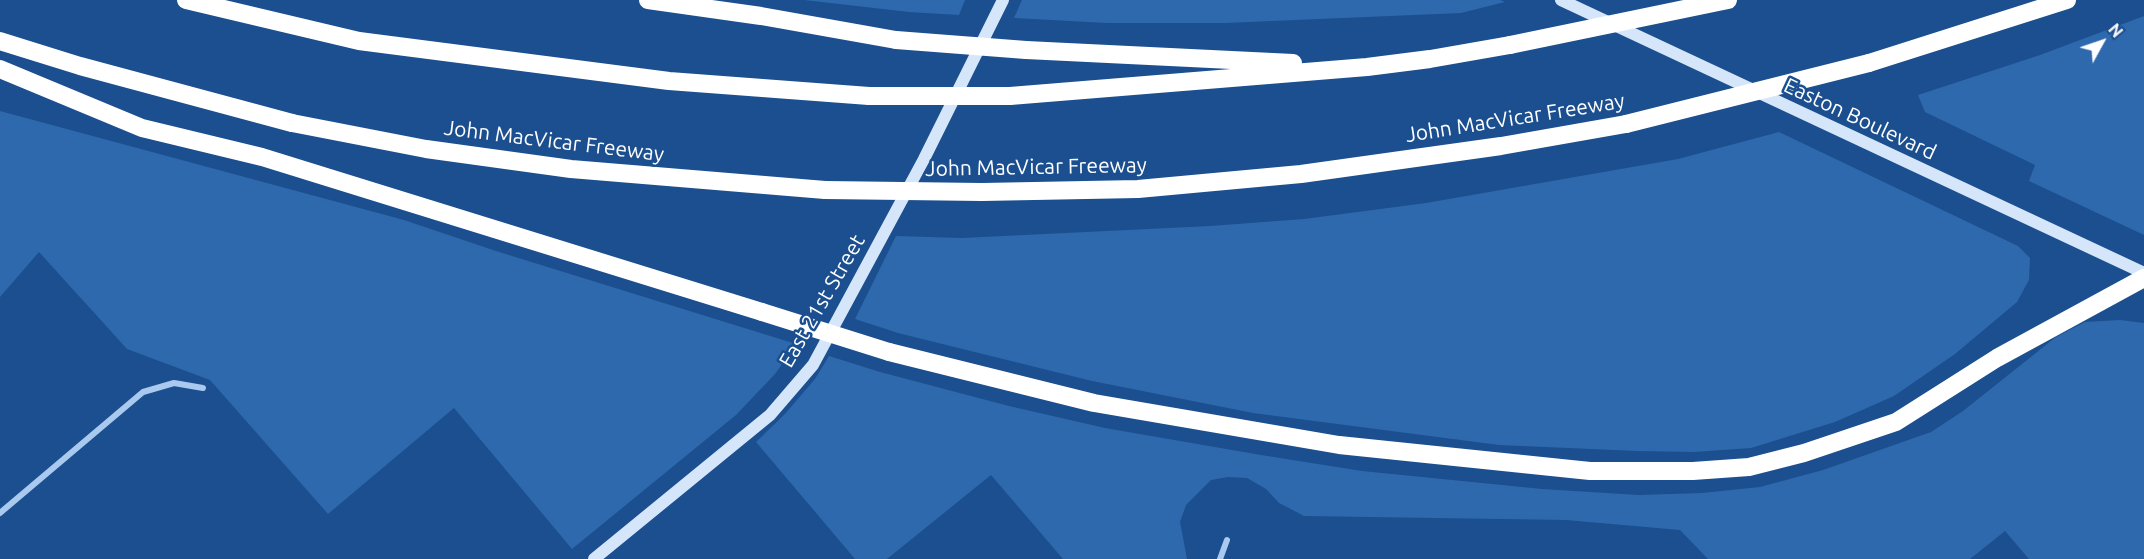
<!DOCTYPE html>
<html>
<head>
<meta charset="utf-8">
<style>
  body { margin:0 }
  #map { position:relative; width:2144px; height:559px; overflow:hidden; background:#1b4f8f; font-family:Ubuntu,sans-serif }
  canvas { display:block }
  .north { position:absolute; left:2072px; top:12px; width:60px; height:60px; -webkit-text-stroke:4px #1b4f8f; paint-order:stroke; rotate:50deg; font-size:16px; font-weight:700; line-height:24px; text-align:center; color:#fff }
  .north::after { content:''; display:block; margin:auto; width:21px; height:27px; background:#fff; clip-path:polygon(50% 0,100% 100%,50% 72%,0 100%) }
</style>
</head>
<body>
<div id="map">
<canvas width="2144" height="559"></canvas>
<div class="north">N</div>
</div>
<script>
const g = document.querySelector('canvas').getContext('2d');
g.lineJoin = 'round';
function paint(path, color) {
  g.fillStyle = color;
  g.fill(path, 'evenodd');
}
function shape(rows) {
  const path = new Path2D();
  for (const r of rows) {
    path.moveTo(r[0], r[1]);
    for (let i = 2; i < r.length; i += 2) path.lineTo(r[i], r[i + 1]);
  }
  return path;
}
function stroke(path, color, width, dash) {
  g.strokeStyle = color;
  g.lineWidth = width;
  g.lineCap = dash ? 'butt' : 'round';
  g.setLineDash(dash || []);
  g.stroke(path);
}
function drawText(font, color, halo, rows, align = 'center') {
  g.font = font + ' Ubuntu,sans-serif';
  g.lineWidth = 5;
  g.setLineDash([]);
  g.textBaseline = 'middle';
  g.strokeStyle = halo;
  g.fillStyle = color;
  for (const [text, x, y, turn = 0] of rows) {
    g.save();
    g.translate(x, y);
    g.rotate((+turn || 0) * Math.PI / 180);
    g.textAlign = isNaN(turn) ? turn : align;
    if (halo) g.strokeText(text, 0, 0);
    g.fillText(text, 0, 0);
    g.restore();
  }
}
paint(shape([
  [804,0,965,0,959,15,909,12],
  [1022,0,1500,0,1505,2,1461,13,1225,23,1107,23,1014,18],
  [2144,16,2144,235,2029,181,2035,165,1925,112,1918,95,2040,55],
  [0,111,404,220,496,251,796,344,775,374,736,415,572,549,454,408,328,514,210,380,127,349,39,252,0,297],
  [1779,132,2018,246,2030,258,2029,280,2017,302,1955,354,1894,396,1835,422,1751,448,1694,452,1637,451,1499,445,1253,413,1092,381,898,333,855,319,896,236,962,238,1210,226,1304,219,1426,203,1678,159],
  [2120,320,2144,323,2144,559,2029,559,2005,531,1970,559,1708,559,1680,530,1566,520,1304,516,1279,503,1266,489,1247,478,1228,477,1211,480,1186,505,1180,522,1187,559,1063,559,991,475,887,559,855,559,756,442,784,415,815,379,829,356,880,372,1009,406,1105,428,1261,455,1362,471,1542,489,1639,495,1702,493,1760,487,1823,470,1931,432,1963,411,2056,337,2085,322]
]), '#2e69ad');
stroke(shape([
  [0,513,143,392,174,383,203,388],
  [1220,559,1227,540]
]), '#a9c9ee', 6);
stroke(shape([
  [1561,0,2144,273],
  [594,559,770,415,813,365,924,159,1003,0]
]), '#d6e6fa', 12);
stroke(shape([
  [186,0,359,41,669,81,869,96],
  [648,0,761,16,896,40],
  [1026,50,1293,63],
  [1869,63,2067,0],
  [0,69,142,128,262,157,762,312],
  [1010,96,1367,67,1430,59,1510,45],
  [292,123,426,149,571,169,825,190],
  [982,192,1138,189,1301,174,1501,146,1626,124],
  [889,352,1094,403,1339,445,1590,471,1693,471,1749,467,1804,453,1896,422,1997,358,2144,278]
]), '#fff', 18);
stroke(shape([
  [896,40,1026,50],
  [0,41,80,66,292,123],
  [1510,45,1728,0],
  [869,96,1010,96],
  [1626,124,1869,63],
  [825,190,982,192],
  [762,312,889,352]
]), '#fff', 18);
drawText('21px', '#fff', '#1b4f8f', [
  ["John MacVicar Freeway",1515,118,-9],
  ["Easton Boulevard",1860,119,25],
  ["John MacVicar Freeway",554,141,7],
  ["John MacVicar Freeway",1036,167,-1],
  ["East 21st Street",822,301,-60]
]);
</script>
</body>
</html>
